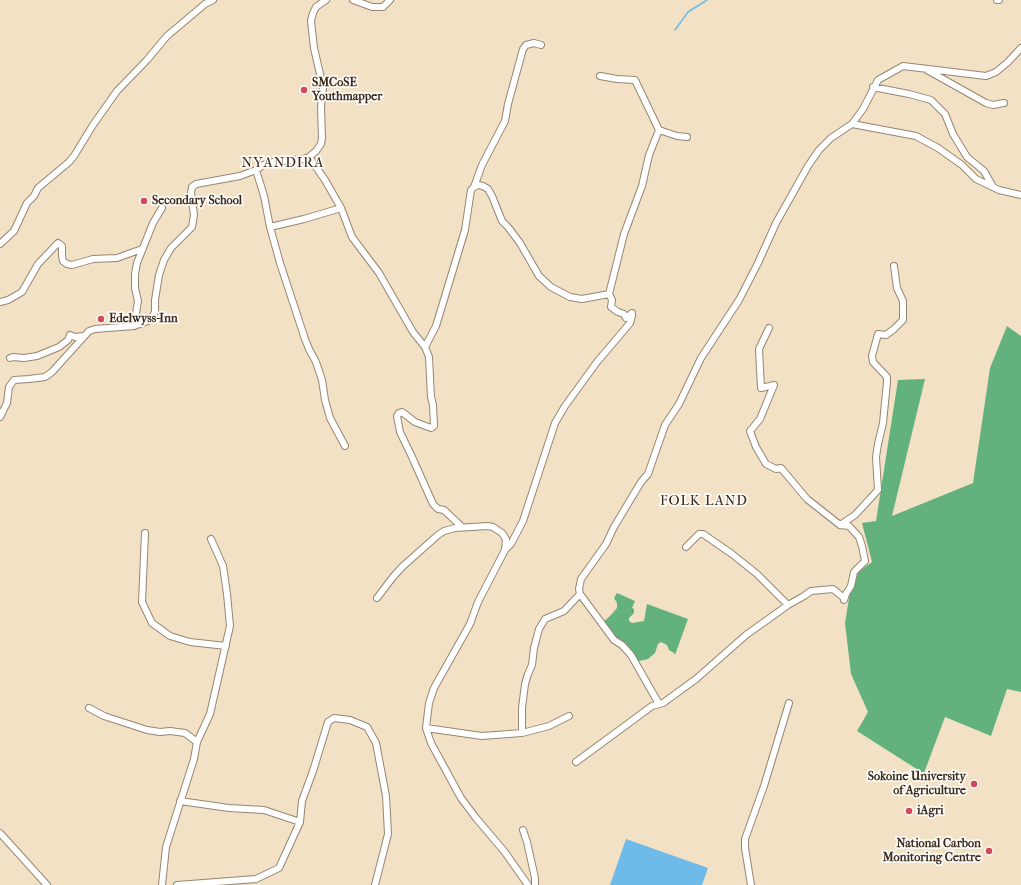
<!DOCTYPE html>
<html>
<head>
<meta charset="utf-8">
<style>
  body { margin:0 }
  canvas { display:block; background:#f2e1c5 }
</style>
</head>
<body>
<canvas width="1021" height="885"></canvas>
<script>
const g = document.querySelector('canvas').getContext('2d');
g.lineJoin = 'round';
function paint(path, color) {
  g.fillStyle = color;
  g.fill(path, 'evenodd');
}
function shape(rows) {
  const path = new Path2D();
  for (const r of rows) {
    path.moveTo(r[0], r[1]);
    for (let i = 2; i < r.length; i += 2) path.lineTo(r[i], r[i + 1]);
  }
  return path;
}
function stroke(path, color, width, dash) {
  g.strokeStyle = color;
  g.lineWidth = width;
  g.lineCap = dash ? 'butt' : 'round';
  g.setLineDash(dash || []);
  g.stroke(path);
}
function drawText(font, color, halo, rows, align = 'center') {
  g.font = font + ' "IM FELL French Canon",serif';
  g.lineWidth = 3.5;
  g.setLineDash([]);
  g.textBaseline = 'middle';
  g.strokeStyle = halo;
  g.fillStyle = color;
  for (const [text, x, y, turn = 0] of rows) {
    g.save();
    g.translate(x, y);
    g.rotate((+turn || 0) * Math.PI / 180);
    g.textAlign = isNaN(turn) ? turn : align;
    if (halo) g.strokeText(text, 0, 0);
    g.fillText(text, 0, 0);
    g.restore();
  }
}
paint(shape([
  [1007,326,1021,336,1021,692,1007,689,991,736,945,717,924,773,929,778,923,773,857,731,868,712,851,674,845,623,851,586,858,572,872,562,862,523,876,521,898,380,925,379,892,516,973,483,990,368],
  [617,593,635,601,632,608,634,609,634,613,629,618,629,621,632,623,644,621,647,604,688,619,675,655,674,653,669,650,667,645,661,642,658,644,655,653,648,659,639,661,637,666,602,623,610,616,617,608,617,603,614,598]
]), '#63b27d');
paint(shape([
  [626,839,708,868,702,885,610,885]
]), '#6ebae8');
stroke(shape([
  [675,30,688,12,707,0]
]), '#6ebae8', 1.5);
const minor = shape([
  [353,0,372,7,383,7,390,0],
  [997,0,999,0],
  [927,70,986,103,993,105,1004,103],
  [873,87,909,94,931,100,945,114,953,134,967,157,984,171,993,187],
  [852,124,916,136,938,148,962,165,976,179,999,190,1021,195],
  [659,130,677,136,687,137],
  [309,157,325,180,341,208,352,237,379,273,413,332,425,347,429,357,431,397,433,405,434,426,431,428,415,422,402,412,399,413,397,416,400,432,412,457,433,504,438,509,444,510,462,527],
  [256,170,264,196,270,227,280,263,305,339,309,349,316,362,322,380,325,400,330,418,345,446],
  [474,187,482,165,505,121,508,104,523,49,526,45,534,43,541,45],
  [270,227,304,219,341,208],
  [0,244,14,231,27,203,34,196,38,188,69,162,74,156,93,125,117,91,147,60,167,36,205,4,213,0],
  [0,302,8,300,22,292,38,264,58,243,62,246,62,256,63,261,67,264,72,265,93,259,117,258,142,249],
  [134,326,138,301,135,288,135,274,137,263,153,223,162,208],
  [769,328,759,349,761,388,774,385,760,419,750,431,756,447,766,464,776,469,781,468,807,499,840,525,849,526,859,537,862,546,865,561,854,572,851,586,846,594,844,600],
  [425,347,436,326,465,230,471,190,474,187,478,185,483,186,488,189,492,196,502,221,508,227,520,243,539,276,551,287,570,297,582,299,609,294],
  [10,358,13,357,24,358,37,356,59,347,68,340,70,335,75,337,84,336],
  [0,417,7,403,9,387,14,380,29,379,45,377,52,372,89,331,95,329,134,326,148,321,152,317,155,312,155,300,159,275,164,260,171,248,192,227,194,215,191,193,192,187,196,184,240,176,256,170,263,165,273,162,303,159,309,157,316,151,321,144,322,138,321,108,323,87,314,48,311,21,313,13,316,7,326,0],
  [840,525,855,515,878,490,876,457,878,444,883,423,887,382,887,377,873,362,872,356,878,334,886,335,894,329,903,320,903,301,897,288,894,266],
  [145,533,142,602,152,623,170,636,190,642,226,646],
  [686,547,699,534,703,534,732,554,757,574,788,605],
  [505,550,511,544,523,521,555,423,565,406,597,362,630,323,632,316,632,313,626,318,624,314,618,312,611,307,612,300,609,294,624,234,642,186,649,155,659,130,635,80,617,79,600,76],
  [580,594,614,640,622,645,631,655,659,704],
  [377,598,393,577,402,567,438,535,444,531,455,528,488,526,493,527,502,533,506,539,505,550,478,602,470,624,434,688,429,703,426,728],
  [89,708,104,716,147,730,160,732,170,731,185,733,197,742],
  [522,733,549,726,569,716],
  [576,762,652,706,663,703,696,679,746,635,788,605,804,596,811,591,833,589,844,598],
  [180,801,229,808,264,810,300,822],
  [523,830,527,842,535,878,535,885],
  [0,833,47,885],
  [162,885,166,847,194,759,197,742,210,714,230,626,227,594,223,566,211,539],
  [177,885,256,879,279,868,300,822,302,801,313,771,328,722,334,718,350,720,367,727,376,743,386,796,388,834,375,885],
  [528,885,504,851,476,818,461,798,431,743,426,728,482,736,522,733,522,708,525,684,528,674,532,665,534,648,539,629,545,619,564,611,580,594,579,589,581,579,606,544,614,527,641,482,648,474,665,425,679,404,701,358,739,300,758,263,776,223,808,166,819,150,831,138,852,124,863,109,878,80,903,66,986,76,996,72,1008,62,1021,48],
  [751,885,745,848,745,839,764,786,789,703]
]);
stroke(minor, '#968672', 8);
stroke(minor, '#fff', 6);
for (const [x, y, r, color] of [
  [304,90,4,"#d1495b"],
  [144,201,4,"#d1495b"],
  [101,319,4,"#d1495b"],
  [974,784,4,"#d1495b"],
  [909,811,4,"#d1495b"],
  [989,851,4,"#d1495b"]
]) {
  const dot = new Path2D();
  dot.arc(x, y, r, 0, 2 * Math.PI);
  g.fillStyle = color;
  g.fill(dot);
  stroke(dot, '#fdfcf7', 1.5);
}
drawText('bold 12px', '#3b2a1e', '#fdfcf7', [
  ["SMCoSE",312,83],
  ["Youthmapper",312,97],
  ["Secondary School",152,201],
  ["Edelwyss-Inn",109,319],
  ["Sokoine University",966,777,"right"],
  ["of Agriculture",966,791,"right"],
  ["iAgri",917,811],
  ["National Carbon",981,844,"right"],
  ["Monitoring Centre",981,858,"right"]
], 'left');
g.letterSpacing = '1px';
drawText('14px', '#3b2a1e', '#fdfcf7', [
  ["NYANDIRA",283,164],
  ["FOLK LAND",704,502]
]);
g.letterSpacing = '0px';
</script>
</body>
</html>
